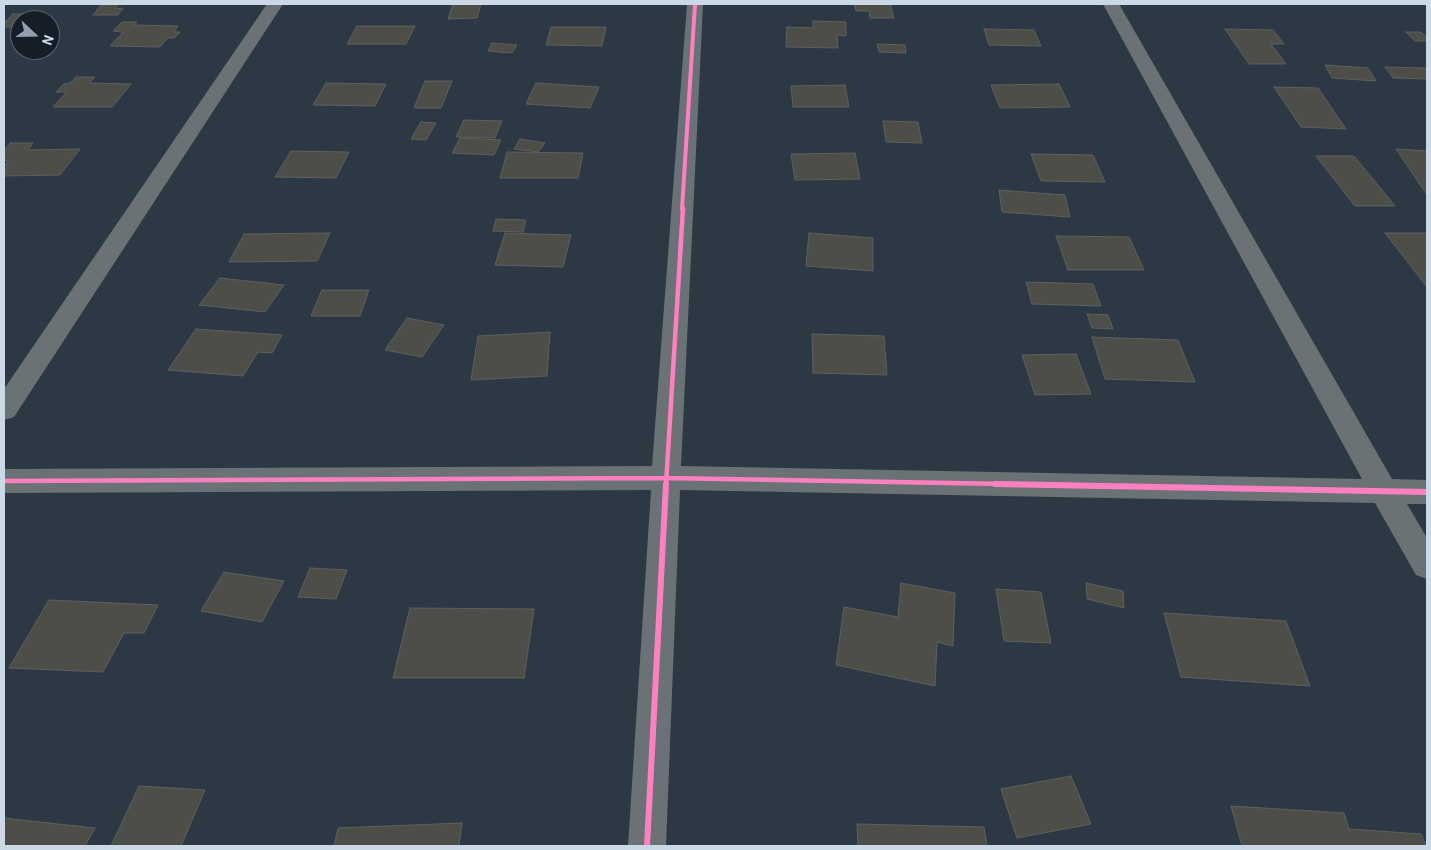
<!DOCTYPE html>
<html>
<head>
<meta charset="utf-8">
<style>
  body { margin:0 }
  #map { position:relative; width:1431px; height:850px; overflow:hidden; background:#2c3843; font-family:Barlow,sans-serif }
  canvas { display:block }
  .frame { position:absolute; inset:0; border:5px solid #cbd8e6; pointer-events:none }
  .north { position:absolute; left:10px; top:10px; width:50px; height:50px; box-sizing:border-box; background:#151e28; border:1px solid #5e6874; border-radius:50%; rotate:111deg; font-size:14px; font-weight:700; line-height:20px; text-align:center; color:#cbd8e6 }
  .north::after { content:''; display:block; margin:auto; width:18px; height:22px; background:#93a0ad; clip-path:polygon(50% 0,100% 100%,50% 72%,0 100%) }
</style>
</head>
<body>
<div id="map">
<canvas width="1431" height="850"></canvas>
<div class="frame"></div>
<div class="north">N</div>
</div>
<script>
const g = document.querySelector('canvas').getContext('2d');
g.lineJoin = 'round';
function paint(path, color) {
  g.fillStyle = color;
  g.fill(path, 'evenodd');
}
function shape(rows) {
  const path = new Path2D();
  for (const r of rows) {
    path.moveTo(r[0], r[1]);
    for (let i = 2; i < r.length; i += 2) path.lineTo(r[i], r[i + 1]);
  }
  return path;
}
function stroke(path, color, width, dash) {
  g.strokeStyle = color;
  g.lineWidth = width;
  g.lineCap = dash ? 'butt' : 'round';
  g.setLineDash(dash || []);
  g.stroke(path);
}
const building = shape([
  [119,4,115,9,123,8,118,15,93,15,101,5,119,4],
  [453,4,481,4,477,18,448,19,453,4],
  [854,4,890,4,894,18,870,18,869,11,856,11,854,4],
  [13,14,25,14,11,27,4,27,4,23,13,14],
  [813,21,846,22,846,36,837,35,838,48,786,47,787,27,813,28,813,21],
  [122,22,137,22,133,25,178,26,174,32,180,32,174,38,168,38,160,47,110,46,123,32,113,31,122,22],
  [357,26,415,26,406,44,347,44,357,26],
  [551,27,606,27,602,46,546,45,551,27],
  [984,29,1034,30,1041,46,989,45,984,29],
  [1225,29,1273,30,1284,44,1271,44,1286,64,1249,64,1225,29],
  [1406,32,1421,32,1427,38,1427,41,1415,41,1406,32],
  [492,43,517,45,512,53,488,51,492,43],
  [877,44,905,45,906,53,879,52,877,44],
  [1325,65,1368,68,1376,81,1332,78,1325,65],
  [1385,67,1425,68,1427,71,1427,79,1393,78,1385,67],
  [76,77,95,77,89,83,131,84,112,107,53,107,67,92,56,92,64,84,70,83,76,77],
  [425,81,452,81,441,108,414,108,425,81],
  [326,83,386,84,375,106,313,105,326,83],
  [536,83,599,87,590,108,526,104,536,83],
  [1059,84,1070,107,1000,108,991,85,1059,84],
  [845,85,849,107,793,107,791,86,845,85],
  [1274,87,1318,88,1346,129,1301,127,1274,87],
  [464,120,502,121,495,138,456,137,464,120],
  [883,121,918,122,922,143,886,142,883,121],
  [421,122,436,123,426,140,411,139,421,122],
  [460,138,501,140,494,155,452,153,460,138],
  [520,139,545,143,538,152,514,149,520,139],
  [10,143,33,143,28,150,80,149,60,175,4,176,4,166,9,161,4,161,4,150,10,143],
  [1396,149,1427,151,1427,195,1396,149],
  [291,151,349,152,336,178,275,177,291,151],
  [507,152,583,153,578,178,500,178,507,152],
  [855,153,860,179,795,180,791,154,855,153],
  [1031,154,1093,155,1105,182,1041,181,1031,154],
  [1316,156,1354,156,1395,206,1355,206,1316,156],
  [999,190,1065,195,1070,217,1002,212,999,190],
  [496,219,526,220,523,232,493,231,496,219],
  [330,233,317,261,229,262,244,234,330,233],
  [505,233,571,235,563,267,495,265,505,233],
  [809,233,873,238,873,271,806,266,809,233],
  [1385,233,1427,233,1427,287,1385,233],
  [1056,236,1129,237,1144,270,1068,270,1056,236],
  [220,278,284,285,265,312,199,305,220,278],
  [1026,282,1093,284,1101,306,1032,304,1026,282],
  [322,290,369,290,360,316,311,316,322,290],
  [1087,314,1108,315,1113,329,1092,328,1087,314],
  [407,318,444,325,422,357,385,350,407,318],
  [196,329,282,335,272,353,258,352,243,376,168,370,196,329],
  [550,332,547,376,471,380,478,336,550,332],
  [812,334,884,336,887,375,813,373,812,334],
  [1092,337,1178,340,1195,382,1105,379,1092,337],
  [1076,354,1091,394,1035,395,1022,355,1076,354],
  [310,568,347,570,336,599,298,597,310,568],
  [224,572,284,581,262,622,201,611,224,572],
  [901,583,955,593,953,646,937,642,935,686,836,665,844,607,898,617,901,583],
  [1086,583,1123,591,1124,608,1087,599,1086,583],
  [996,589,1041,592,1051,643,1004,641,996,589],
  [49,600,158,605,144,633,124,633,103,672,9,668,49,600],
  [410,608,534,609,524,678,393,678,410,608],
  [1164,613,1286,621,1310,686,1181,677,1164,613],
  [1071,776,1091,824,1017,838,1001,789,1071,776],
  [139,786,205,790,181,846,111,846,139,786],
  [1231,806,1344,813,1349,829,1421,834,1426,846,1242,846,1231,806],
  [4,818,95,828,85,846,4,846,4,818],
  [462,823,459,846,334,846,338,828,462,823],
  [857,824,984,827,987,846,858,846,857,824]
]);
paint(building, '#4e4e48');
stroke(building, '#5f6060', 1);
paint(shape([
  [267,4,283,4,14,417,4,420,4,389,267,4],
  [687,4,703,4,681,466,1362,479,1103,4,1119,4,1392,479,1427,480,1427,504,1407,504,1427,538,1427,579,1416,575,1375,503,680,490,666,846,628,846,651,490,4,493,4,469,652,466,687,4]
]), '#6b7275');
stroke(shape([
  [682,209,695,4]
]), '#ff80c0', 4);
stroke(shape([
  [4,481,666,478,1063,485],
  [666,485,683,208]
]), '#ff80c0', 4.5);
stroke(shape([
  [995,484,1427,492],
  [647,846,666,484]
]), '#ff80c0', 6);
</script>
</body>
</html>
